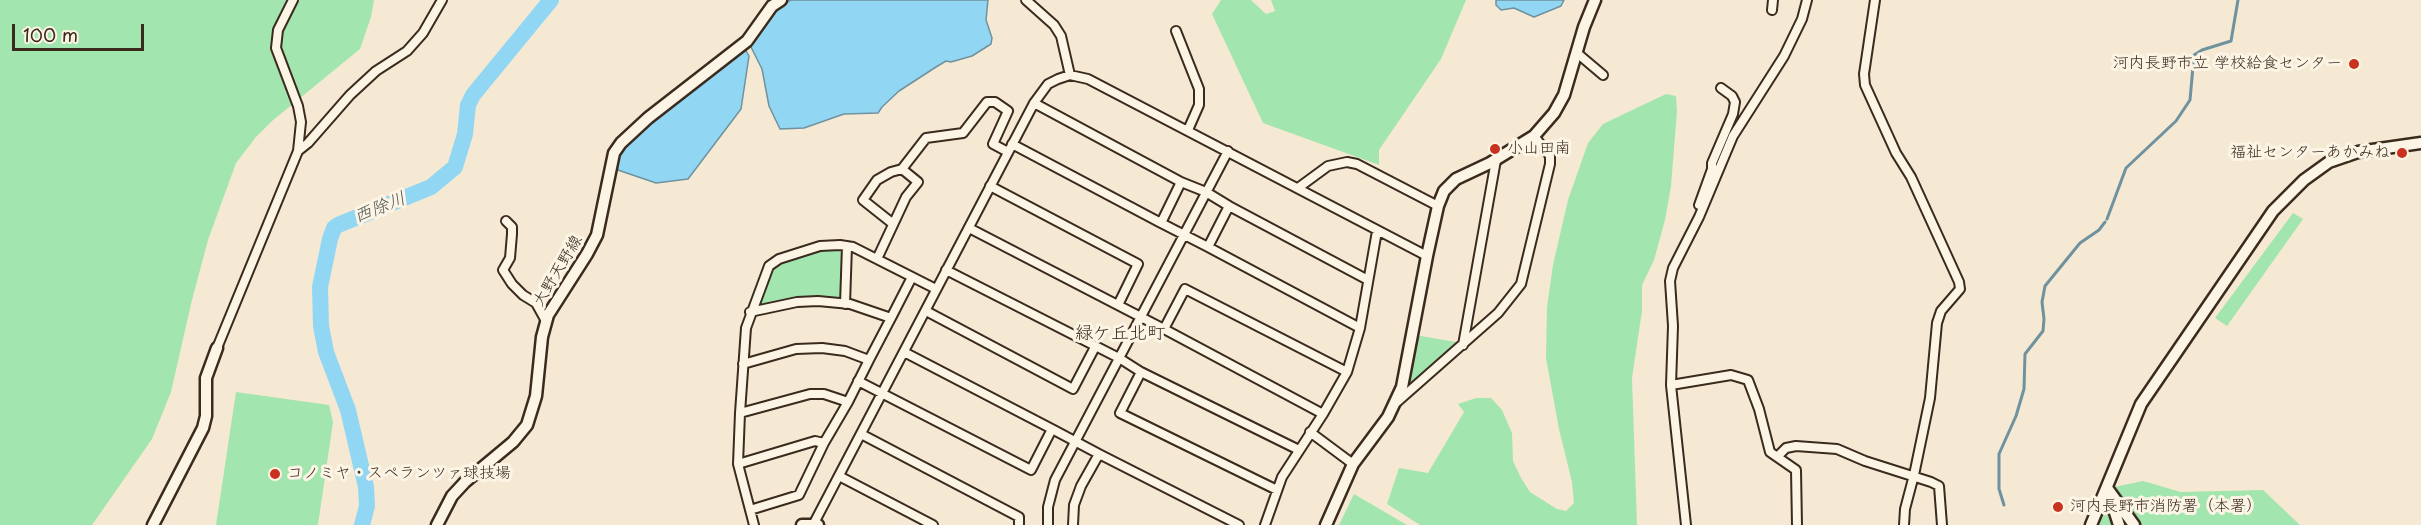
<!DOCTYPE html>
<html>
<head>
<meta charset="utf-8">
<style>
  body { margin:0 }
  #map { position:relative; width:2421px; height:525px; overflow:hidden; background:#f6e9d4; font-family:"Playpen Sans",sans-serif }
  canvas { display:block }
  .scale { position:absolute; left:12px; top:24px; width:132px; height:27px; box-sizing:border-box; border:3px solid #3b2a1e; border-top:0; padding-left:8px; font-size:18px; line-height:21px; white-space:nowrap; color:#3b2a1e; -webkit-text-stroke:4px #fcf5e5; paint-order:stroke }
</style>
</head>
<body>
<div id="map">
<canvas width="2421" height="525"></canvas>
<div class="scale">100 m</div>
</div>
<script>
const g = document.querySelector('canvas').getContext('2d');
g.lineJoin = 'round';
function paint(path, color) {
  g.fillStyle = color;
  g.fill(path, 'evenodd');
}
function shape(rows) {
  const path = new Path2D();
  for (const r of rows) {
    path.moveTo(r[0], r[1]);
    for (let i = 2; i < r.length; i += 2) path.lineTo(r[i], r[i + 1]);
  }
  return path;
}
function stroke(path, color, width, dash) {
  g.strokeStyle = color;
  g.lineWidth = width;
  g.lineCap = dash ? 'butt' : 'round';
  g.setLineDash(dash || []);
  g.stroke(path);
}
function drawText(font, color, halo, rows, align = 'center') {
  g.font = font + ' "Playpen Sans","Klee One",sans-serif';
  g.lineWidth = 6;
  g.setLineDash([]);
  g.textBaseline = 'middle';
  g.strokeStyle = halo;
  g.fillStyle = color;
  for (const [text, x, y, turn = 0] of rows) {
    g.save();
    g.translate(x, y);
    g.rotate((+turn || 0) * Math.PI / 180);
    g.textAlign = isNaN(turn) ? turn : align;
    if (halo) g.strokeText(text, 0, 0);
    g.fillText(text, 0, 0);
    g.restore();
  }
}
paint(shape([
  [0,0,374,0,371,17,360,49,272,121,256,137,236,163,208,240,192,300,171,392,152,439,92,525,0,525],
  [1221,0,1251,0,1266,14,1275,11,1271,0,1466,0,1441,59,1379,150,1379,165,1263,123,1212,14],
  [1666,94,1676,96,1677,111,1671,186,1665,220,1654,260,1642,285,1642,311,1632,378,1637,525,1420,525,1387,504,1399,468,1428,473,1464,412,1458,404,1476,398,1491,398,1502,410,1512,433,1513,461,1521,478,1530,492,1557,509,1566,511,1574,503,1572,482,1559,429,1546,358,1547,307,1553,265,1568,200,1588,143,1603,124],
  [2293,213,2303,219,2227,326,2215,318],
  [821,247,843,247,843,303,818,300,753,310,770,267,780,260],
  [1415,335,1456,342,1455,347,1413,385,1406,385],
  [236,392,329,405,333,422,318,525,216,525],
  [2143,481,2181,492,2263,490,2300,525,2095,525,2114,487],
  [1354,494,1407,525,1339,525]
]), '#a3e5af');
const water = shape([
  [791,0,988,0,986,20,992,38,991,44,972,56,951,62,946,61,936,67,899,91,882,107,878,113,844,114,804,128,780,129,769,106,762,69,750,45,776,8,791,0],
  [1496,0,1564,0,1561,6,1534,17,1514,8,1501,10,1496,5,1496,0],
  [745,49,749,56,741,109,688,179,656,183,612,168,623,145,745,49]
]);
paint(water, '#91d7f3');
stroke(water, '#6f929e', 1.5);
stroke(shape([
  [2107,219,2126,168,2176,121,2190,100,2194,55,2202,50,2231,41,2238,0],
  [2004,505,1999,489,1999,454,2016,416,2024,389,2025,354,2043,331,2044,319,2042,302,2045,286,2080,243,2099,230,2105,222]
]), '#6f929e', 3);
stroke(shape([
  [362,525,367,506,366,487,348,410,326,352,321,326,320,287,330,239,334,228,338,225,431,187,455,167,465,134,468,105,473,95,551,0]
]), '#91d7f3', 16);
const street = shape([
  [1026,0,1054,25,1061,36,1070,75],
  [1875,0,1864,74,1865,85,1896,153,1911,177,1959,282,1960,289,1941,311,1937,323,1930,398,1914,475,1905,509,1904,525],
  [1772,10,1773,0],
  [1176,31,1199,89,1199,105,1188,130],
  [1577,53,1603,75],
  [1012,144,1161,223,1181,182,1034,103],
  [298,151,308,143,350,95,376,71,407,51,423,33,442,0],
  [1181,182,1206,192,1229,206],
  [990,186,1138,264,1118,305],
  [1298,188,1328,166,1347,162,1357,164,1438,206],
  [1699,205,1712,169,1712,163,1733,114,1735,102,1732,96,1721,88],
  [506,221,512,227,512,234,510,258,503,270,512,284,523,295,536,303,546,321],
  [892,223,863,200,877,180,891,172,902,169],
  [1161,223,1208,247],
  [969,228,1164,329],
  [877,259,906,197,918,182,902,169,926,138,963,133,987,102,995,102,1008,111,993,144,1008,152],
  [946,270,1119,358,1141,372],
  [845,304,847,246],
  [926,311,1073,389,1095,347],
  [750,312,797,302,818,301,850,304,891,318,912,277],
  [1360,328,1208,247,1229,206,1368,280],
  [1463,345,1496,160],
  [217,348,298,151,301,122,298,106,276,48,278,30,293,0],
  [869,360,891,318],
  [858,381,1031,470,1052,429,904,352],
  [1671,385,1731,375,1748,380,1759,409,1770,452,1796,470,1797,525],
  [1397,402,1498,313,1521,284,1550,164,1550,156,1534,136],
  [740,413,810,394,824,394,848,402,869,360,845,351,822,348,796,349,743,364],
  [1323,414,1164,329,1185,289,1347,372],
  [1052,429,1099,454],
  [1310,432,1353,464],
  [861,434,1019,517,1019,525],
  [824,443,848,402],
  [1778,456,1786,448,1796,446,1837,449,1865,461,1931,482,1939,486,1942,525],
  [738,464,815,441,824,443,799,495,750,510],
  [839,476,933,525],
  [1277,490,1120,413,1141,372,1299,450],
  [754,525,738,464,740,413,746,328,769,266,779,259,820,246,840,245,853,247,936,289],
  [813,525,1034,103,1048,84,1058,79,1070,75,1088,79,1427,256],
  [1048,525,1048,507,1055,480,1228,151],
  [1073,525,1074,505,1081,486,1099,454,1239,525],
  [1265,525,1282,477,1323,414,1347,372,1360,328,1377,231],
  [1686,525,1671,385,1673,326,1670,281,1673,268,1699,217,1733,136,1784,56,1802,19,1807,0]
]);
const secondary = shape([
  [2107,488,2134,525],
  [2110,497,2119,525],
  [153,525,203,428,206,416,206,378,217,348],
  [437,525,452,496,465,482,513,442,527,425,536,396,542,337,548,315,587,254,597,235,614,153,621,143,648,118,747,41,772,6,781,0],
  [802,525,818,525],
  [1326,525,1353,464,1388,417,1402,387,1427,256,1438,206,1444,191,1456,179,1490,163,1534,136,1554,113,1564,95,1584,27,1595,0],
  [2091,525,2141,404,2273,211,2304,180,2329,162,2358,152,2421,143]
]);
stroke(street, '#3b2a1e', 12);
stroke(secondary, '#3b2a1e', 15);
stroke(street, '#fcf5e5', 8);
stroke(secondary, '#fcf5e5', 10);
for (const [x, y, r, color] of [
  [2354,64,6,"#c8321e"],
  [1495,149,6,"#c8321e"],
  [2402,153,6,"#c8321e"],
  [275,474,6,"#c8321e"],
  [2058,507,6,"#c8321e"]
]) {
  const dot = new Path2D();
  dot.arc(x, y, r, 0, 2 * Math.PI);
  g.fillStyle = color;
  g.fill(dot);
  stroke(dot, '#fcf5e5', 2);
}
drawText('16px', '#3b2a1e', '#fcf5e5', [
  ["河内長野市立 学校給食センター",2342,64,"right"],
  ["小山田南",1507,149],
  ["福祉センターあかみね",2390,153,"right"],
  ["コノミヤ・スペランツァ球技場",287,474],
  ["河内長野市消防署（本署）",2070,507]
], 'left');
drawText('16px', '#3b2a1e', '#fcf5e5', [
  ["大野天野線",558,271,-59]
]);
drawText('italic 18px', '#505553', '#fcf5e5', [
  ["西除川",380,208,-22]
]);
drawText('18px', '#3b2a1e', '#fcf5e5', [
  ["緑ケ丘北町",1120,334]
]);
</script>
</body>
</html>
